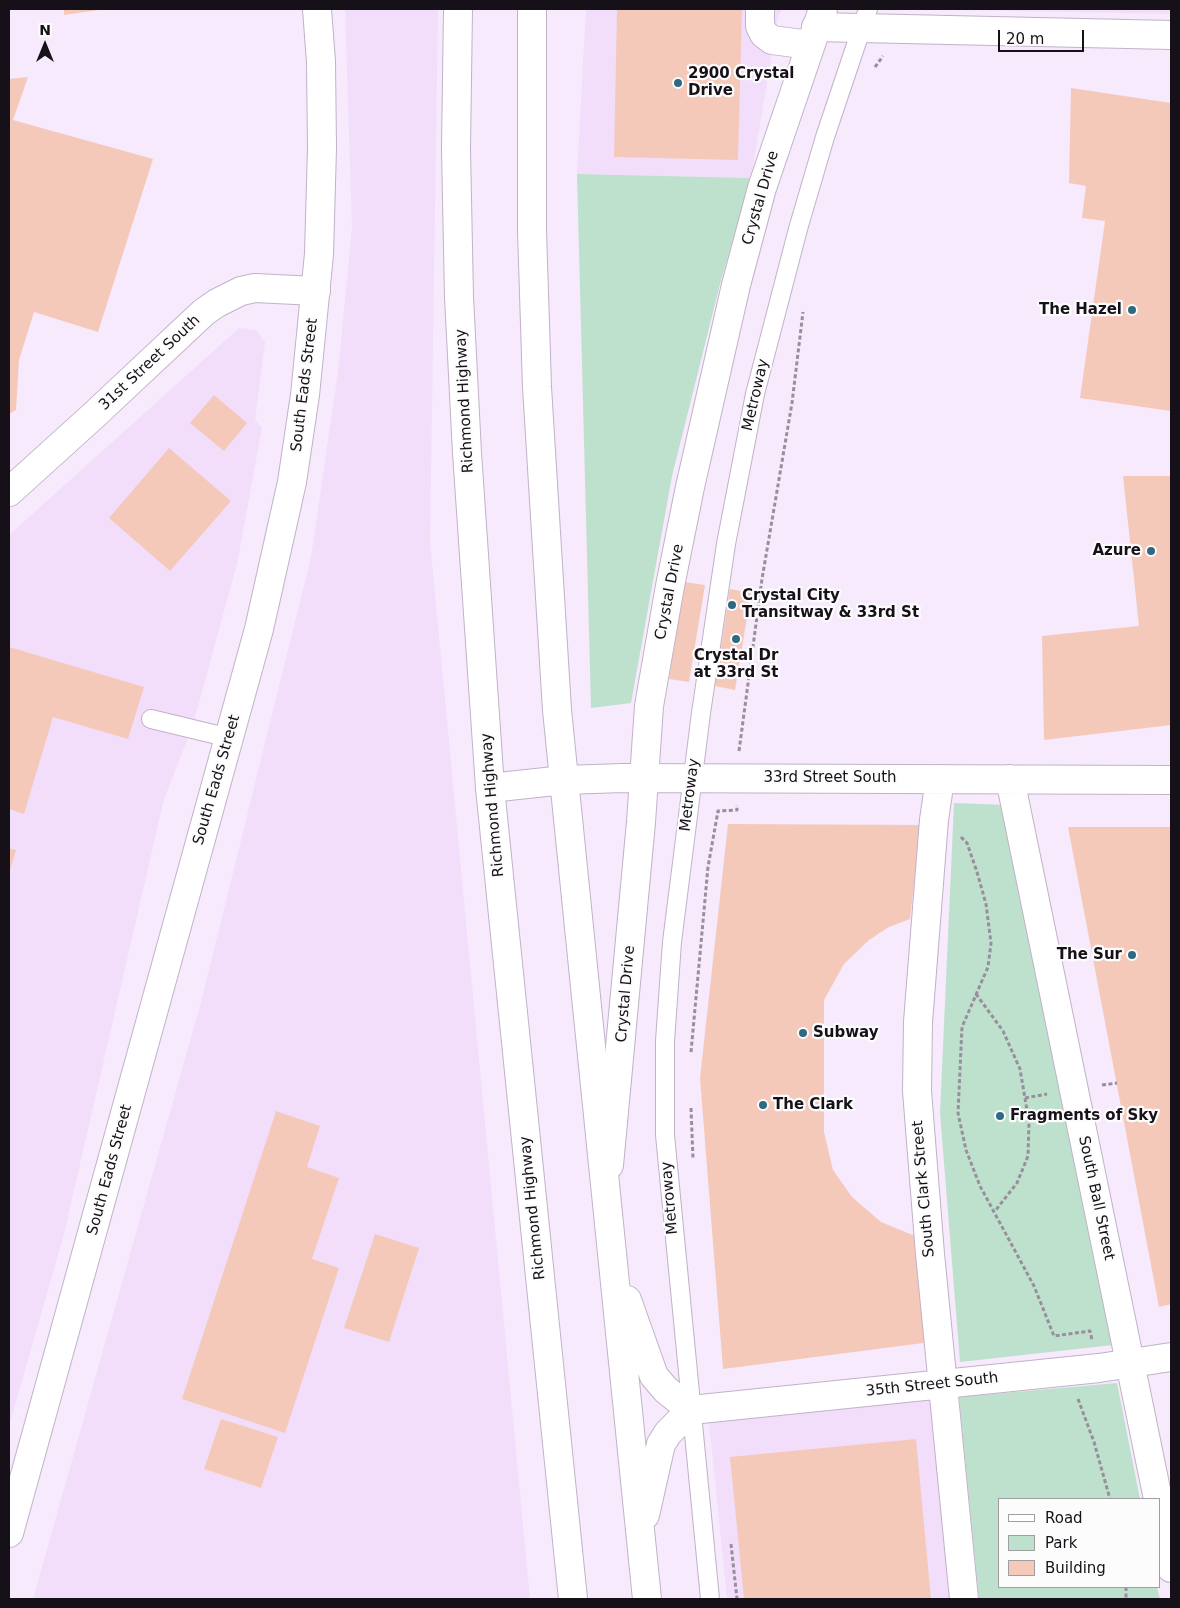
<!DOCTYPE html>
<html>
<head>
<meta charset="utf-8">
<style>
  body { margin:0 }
  #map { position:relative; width:1180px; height:1608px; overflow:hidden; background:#f6eafc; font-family:"DejaVu Sans",sans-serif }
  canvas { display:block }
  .frame { position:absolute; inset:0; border:10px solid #161119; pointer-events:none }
  .legend { position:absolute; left:998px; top:1498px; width:162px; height:90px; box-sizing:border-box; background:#fcfcfc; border:1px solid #a09ea1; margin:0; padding:6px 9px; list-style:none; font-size:15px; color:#161119 }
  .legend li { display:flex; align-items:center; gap:10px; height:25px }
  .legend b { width:25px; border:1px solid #a09ea1 }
  .north { position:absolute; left:20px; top:20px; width:50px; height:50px; -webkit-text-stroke:4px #fcfcfc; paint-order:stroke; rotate:0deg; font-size:14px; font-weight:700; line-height:20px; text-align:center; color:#161119 }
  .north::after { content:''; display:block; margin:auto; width:18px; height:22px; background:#161119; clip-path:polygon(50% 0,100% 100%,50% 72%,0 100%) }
  .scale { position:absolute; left:998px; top:30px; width:86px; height:22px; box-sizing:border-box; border:2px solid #161119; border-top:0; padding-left:6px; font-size:15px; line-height:18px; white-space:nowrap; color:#161119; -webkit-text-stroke:4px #fcfcfc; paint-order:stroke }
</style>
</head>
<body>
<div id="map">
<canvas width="1180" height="1608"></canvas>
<div class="frame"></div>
<ul class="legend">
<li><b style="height:6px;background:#fff"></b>Road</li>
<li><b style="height:14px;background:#bee1cd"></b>Park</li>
<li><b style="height:14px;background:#f5c9ba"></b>Building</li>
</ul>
<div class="north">N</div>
<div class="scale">20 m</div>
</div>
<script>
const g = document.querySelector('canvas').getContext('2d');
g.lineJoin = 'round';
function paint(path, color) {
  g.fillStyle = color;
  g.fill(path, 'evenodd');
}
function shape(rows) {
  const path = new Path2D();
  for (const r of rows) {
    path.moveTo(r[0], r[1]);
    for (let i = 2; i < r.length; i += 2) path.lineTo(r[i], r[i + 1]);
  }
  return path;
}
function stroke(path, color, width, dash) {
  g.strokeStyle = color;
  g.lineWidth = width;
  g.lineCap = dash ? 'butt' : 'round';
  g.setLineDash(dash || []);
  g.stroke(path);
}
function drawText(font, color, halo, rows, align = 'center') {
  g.font = font + ' "DejaVu Sans",sans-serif';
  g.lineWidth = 4.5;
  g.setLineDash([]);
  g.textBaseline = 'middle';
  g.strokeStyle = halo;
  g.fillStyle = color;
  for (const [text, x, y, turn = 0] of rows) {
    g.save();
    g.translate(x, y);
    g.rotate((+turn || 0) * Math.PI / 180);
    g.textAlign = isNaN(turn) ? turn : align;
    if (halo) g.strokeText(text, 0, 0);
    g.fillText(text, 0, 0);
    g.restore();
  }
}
paint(shape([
  [345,9,438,9,430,541,530,1599,33,1599,201,1002,311,557,338,372,352,227],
  [586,9,782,9,778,18,751,178,577,174],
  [910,9,1171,9,1171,14],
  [239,328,256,330,265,342,255,420,262,428,237,564,192,728,164,799,63,1238,9,1426,9,535],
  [934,1397,955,1599,727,1599,709,1422]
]), '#f2defb');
paint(shape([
  [577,174,751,178,721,280,672,476,631,703,591,708],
  [954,803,1007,805,1113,1345,960,1362,940,1113],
  [1117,1383,1140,1499,999,1499,999,1587,1157,1587,1160,1599,979,1599,959,1397]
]), '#bee1cd');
paint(shape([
  [64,9,99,9,99,10,64,15],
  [617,9,742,9,738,160,614,157],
  [28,77,13,120,153,159,98,332,34,312,19,360,16,410,9,414,9,79],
  [1071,88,1171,103,1171,411,1080,398,1105,221,1082,218,1086,186,1069,183],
  [214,395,247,423,224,451,190,423],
  [169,448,231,501,170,571,109,518],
  [1123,476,1171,476,1171,725,1044,740,1042,636,1139,626],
  [684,582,705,585,689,682,669,679],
  [730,589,751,593,735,690,715,686],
  [9,647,144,687,128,739,53,717,24,814,9,809],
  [728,824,921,825,910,919,889,927,869,940,844,964,824,1000,824,1132,833,1170,852,1197,881,1222,920,1238,931,1342,723,1369,700,1078],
  [1068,827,1171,827,1171,1304,1159,1307],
  [9,848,16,850,9,874],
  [276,1111,320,1126,307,1167,339,1178,312,1259,339,1268,285,1433,182,1399],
  [375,1234,419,1248,389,1342,344,1328],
  [221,1419,278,1437,261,1488,204,1469],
  [916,1439,931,1599,744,1599,730,1457]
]), '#f5c9ba');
const lane = shape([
  [151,719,230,738],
  [710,1599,665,1135,665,1041,672,942,701,713,726,544,755,394,798,229,825,137,868,9]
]);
const street = shape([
  [760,9,760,26,764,34,772,40,810,45],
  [816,27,1171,35],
  [9,492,93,416,204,312,217,303,241,291,255,288,316,291],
  [940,779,934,820,918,1022,917,1091,930,1254,964,1599],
  [1010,779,1158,1499],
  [490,788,564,780,623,778,1171,780],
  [691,1410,1099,1368,1171,1357],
  [1159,1505,1171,1568]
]);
const secondary = shape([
  [609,1165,641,822,649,706,670,586,690,487,736,285,762,188,823,9],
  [9,1533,259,629,292,482,305,395,319,254,322,148,321,62,317,9]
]);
const highway = shape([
  [458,9,456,149,459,297,467,453,490,788,573,1599],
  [532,9,532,231,537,387,557,710,647,1599],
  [627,1300,654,1376,666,1390,691,1410,668,1433,661,1444,645,1515]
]);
stroke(lane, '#c1b2c8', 20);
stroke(street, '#c1b2c8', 30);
stroke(secondary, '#c1b2c8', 30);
stroke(highway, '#c1b2c8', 30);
stroke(shape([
  [875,67,883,56],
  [739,751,762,579,792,403,803,312],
  [961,837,967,843,977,872,986,904,991,943,988,967,962,1027,958,1113,966,1150,980,1186,1034,1286,1054,1336,1090,1331,1092,1340],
  [976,994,1003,1031,1020,1069,1029,1122,1028,1156,1017,1183,995,1211],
  [691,1052,708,867,718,811,737,810,737,805],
  [1102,1085,1117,1083],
  [1025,1098,1047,1094],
  [691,1108,693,1159],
  [1078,1399,1094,1442,1110,1499],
  [731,1544,737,1599],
  [1126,1587,1126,1599]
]), '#988f9c', 3, [4, 2.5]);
stroke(lane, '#fff', 18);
stroke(street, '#fff', 28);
stroke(secondary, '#fff', 28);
stroke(highway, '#fff', 28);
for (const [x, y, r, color] of [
  [678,83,5,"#2f6a82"],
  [1132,310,5,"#2f6a82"],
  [1151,551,5,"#2f6a82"],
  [732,605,5,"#2f6a82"],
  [736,639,5,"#2f6a82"],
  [1132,955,5,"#2f6a82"],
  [803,1033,5,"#2f6a82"],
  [763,1105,5,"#2f6a82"],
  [1000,1116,5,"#2f6a82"]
]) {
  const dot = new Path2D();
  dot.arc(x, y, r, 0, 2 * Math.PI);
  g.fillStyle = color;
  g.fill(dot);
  stroke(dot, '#fcfcfc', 2);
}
drawText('bold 15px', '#161119', '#fcfcfc', [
  ["2900 Crystal",688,74],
  ["Drive",688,91],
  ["The Hazel",1122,310,"right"],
  ["Azure",1141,551,"right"],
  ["Crystal City",742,596],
  ["Transitway & 33rd St",742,613],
  ["Crystal Dr",736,656,"center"],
  ["at 33rd St",736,673,"center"],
  ["The Sur",1122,955,"right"],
  ["Subway",813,1033],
  ["The Clark",773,1105],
  ["Fragments of Sky",1010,1116]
], 'left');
drawText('15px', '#161119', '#fcfcfc', [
  ["Crystal Drive",761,198,-74],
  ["31st Street South",150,363,-43],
  ["South Eads Street",305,385,-83],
  ["Metroway",756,395,-77],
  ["Richmond Highway",465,401,-93],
  ["Crystal Drive",670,592,-79],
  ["33rd Street South",830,778],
  ["South Eads Street",217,780,-74],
  ["Metroway",690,795,-83],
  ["Richmond Highway",493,805,-95],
  ["Crystal Drive",626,994,-85],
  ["South Eads Street",110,1170,-75],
  ["South Clark Street",924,1189,-95],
  ["Metroway",670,1198,-95],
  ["South Ball Street",1096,1198,78],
  ["Richmond Highway",533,1208,-96],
  ["35th Street South",932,1385,-6]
]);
</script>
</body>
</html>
